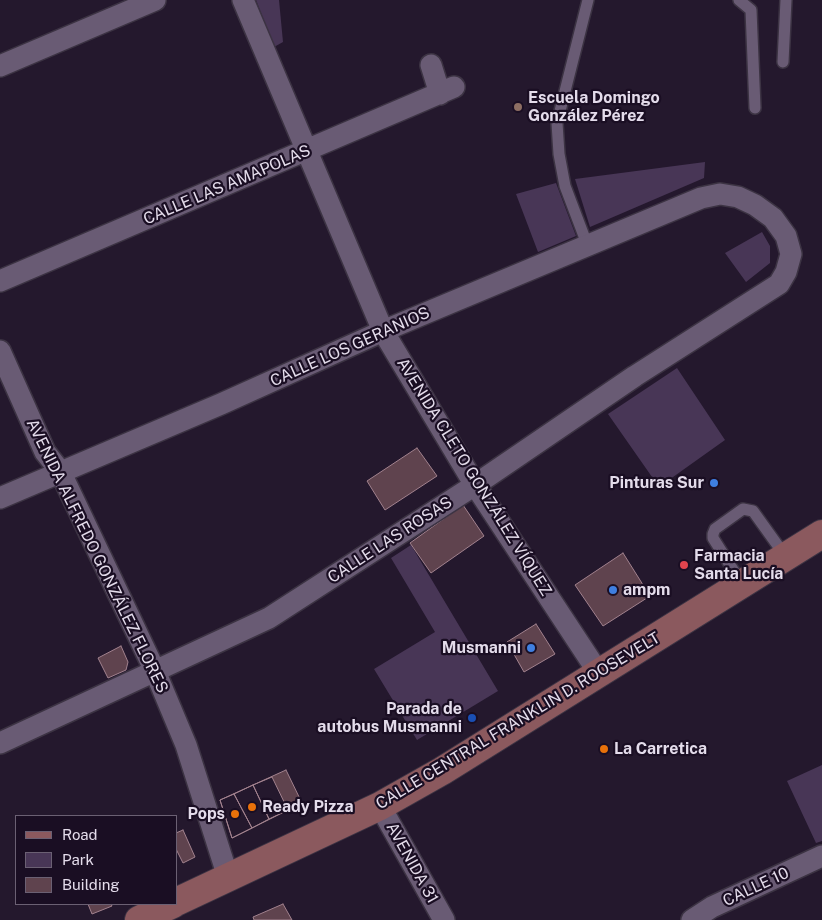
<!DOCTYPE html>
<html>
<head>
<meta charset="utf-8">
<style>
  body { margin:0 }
  #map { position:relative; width:822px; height:920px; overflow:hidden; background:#24182d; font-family:"Public Sans",sans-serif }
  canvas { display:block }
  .legend { position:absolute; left:15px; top:815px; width:162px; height:90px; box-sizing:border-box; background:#1a0e23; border:1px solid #6b6073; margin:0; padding:6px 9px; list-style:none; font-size:15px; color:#e4dceb }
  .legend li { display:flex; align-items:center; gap:10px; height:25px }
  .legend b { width:25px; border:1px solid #6b6073 }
</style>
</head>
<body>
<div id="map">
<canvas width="822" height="920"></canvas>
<ul class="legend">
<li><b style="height:6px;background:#8b595e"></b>Road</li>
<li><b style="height:14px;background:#483656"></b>Park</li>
<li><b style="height:14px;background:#5f434e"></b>Building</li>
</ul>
</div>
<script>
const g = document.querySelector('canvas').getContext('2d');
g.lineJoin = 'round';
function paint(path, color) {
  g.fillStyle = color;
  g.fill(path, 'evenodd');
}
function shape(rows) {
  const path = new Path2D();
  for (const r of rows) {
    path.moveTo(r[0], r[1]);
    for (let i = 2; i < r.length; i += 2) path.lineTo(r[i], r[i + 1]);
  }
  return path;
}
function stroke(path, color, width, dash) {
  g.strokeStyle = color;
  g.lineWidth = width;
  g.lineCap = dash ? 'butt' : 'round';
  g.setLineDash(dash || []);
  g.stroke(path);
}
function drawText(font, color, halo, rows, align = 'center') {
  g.font = font + ' "Public Sans",sans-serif';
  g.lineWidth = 4.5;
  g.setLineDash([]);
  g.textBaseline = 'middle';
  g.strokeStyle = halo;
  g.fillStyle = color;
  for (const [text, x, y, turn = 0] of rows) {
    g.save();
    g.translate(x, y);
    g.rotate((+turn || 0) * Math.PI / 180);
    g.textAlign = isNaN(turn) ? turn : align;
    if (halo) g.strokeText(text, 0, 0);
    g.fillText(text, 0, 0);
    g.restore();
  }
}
paint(shape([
  [256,0,279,0,283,42,274,47],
  [705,162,704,178,590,227,575,179],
  [556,183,576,236,538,252,516,194],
  [762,232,770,246,770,263,746,282,725,253],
  [677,368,725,440,659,487,608,414],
  [411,545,498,691,417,740,374,669,435,632,391,558],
  [822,765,822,841,816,843,787,781]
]), '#483656');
const building = shape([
  [417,448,437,476,385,510,367,481,417,448],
  [463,505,484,536,431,573,410,543,463,505],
  [623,553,650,596,603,626,575,585,623,553],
  [536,624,555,654,524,672,507,642,536,624],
  [121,646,128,662,126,670,108,678,98,658,121,646],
  [286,770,302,803,232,838,220,800,286,770],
  [272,777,288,810,269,819,253,785,272,777],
  [253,785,269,819,252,828,234,794,253,785],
  [234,794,252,828,232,838,220,800,234,794],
  [183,830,195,857,183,863,176,849,176,833,183,830],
  [88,904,111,904,112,906,92,914,88,904],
  [283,904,292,920,254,920,253,917,283,904]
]);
paint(building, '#5f434e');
stroke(building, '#a2828e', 1);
const lane = shape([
  [739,0,751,10,755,108],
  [783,62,786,0],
  [587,244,565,186,559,154,557,123,588,0],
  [742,584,713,538,713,534,715,529,743,509,753,511,786,557]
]);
const street = shape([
  [243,0,383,331,475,485,598,672],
  [431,65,440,94],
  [0,66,155,0],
  [0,281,454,87],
  [0,351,45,452,60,471,155,671,186,745,228,877],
  [0,498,221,404,383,331,701,198,720,194,738,197,755,205,773,218,786,236,791,254,786,272,779,284,635,376,475,485,269,618,0,743],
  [380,806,444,920],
  [692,920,712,907,822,856]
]);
const secondary = shape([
  [176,902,380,806,442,771,822,534],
  [139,920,173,904]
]);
stroke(lane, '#3c3343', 14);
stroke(street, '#3c3343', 24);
stroke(secondary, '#3c3343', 30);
stroke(lane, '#695b74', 11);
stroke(street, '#695b74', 21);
stroke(secondary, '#8b595e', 28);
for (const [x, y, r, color] of [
  [518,107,5,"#8d6e63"],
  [714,483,5,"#3f7fe0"],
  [684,565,5,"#e0444e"],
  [613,590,5,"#3f7fe0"],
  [531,648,5,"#3f7fe0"],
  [472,718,5,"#1a4fb4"],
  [604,749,5,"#e8710a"],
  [252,807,5,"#e8710a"],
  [235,814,5,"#e8710a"]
]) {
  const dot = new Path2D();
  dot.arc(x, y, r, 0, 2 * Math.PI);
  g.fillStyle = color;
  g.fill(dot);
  stroke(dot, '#1a0e23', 2);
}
drawText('bold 16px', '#e4dceb', '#1a0e23', [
  ["Escuela Domingo",528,98],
  ["González Pérez",528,116],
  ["Pinturas Sur",704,483,"right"],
  ["Farmacia",694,556],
  ["Santa Lucía",694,574],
  ["ampm",623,590],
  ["Musmanni",521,648,"right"],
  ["Parada de",462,709,"right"],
  ["autobus Musmanni",462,727,"right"],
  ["La Carretica",614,749],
  ["Ready Pizza",262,807],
  ["Pops",225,814,"right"]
], 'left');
drawText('16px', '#e4dceb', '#1a0e23', [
  ["CALLE LAS AMAPOLAS",227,185,-23],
  ["CALLE LOS GERANIOS",350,347,-24],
  ["AVENIDA CLETO GONZÁLEZ VÍQUEZ",474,477,58],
  ["CALLE LAS ROSAS",390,540,-33],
  ["AVENIDA ALFREDO GONZÁLEZ FLORES",97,556,64],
  ["CALLE CENTRAL FRANKLIN D. ROOSEVELT",518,721,-31],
  ["AVENIDA 31",412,863,61],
  ["CALLE 10",756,887,-25]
]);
</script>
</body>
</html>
